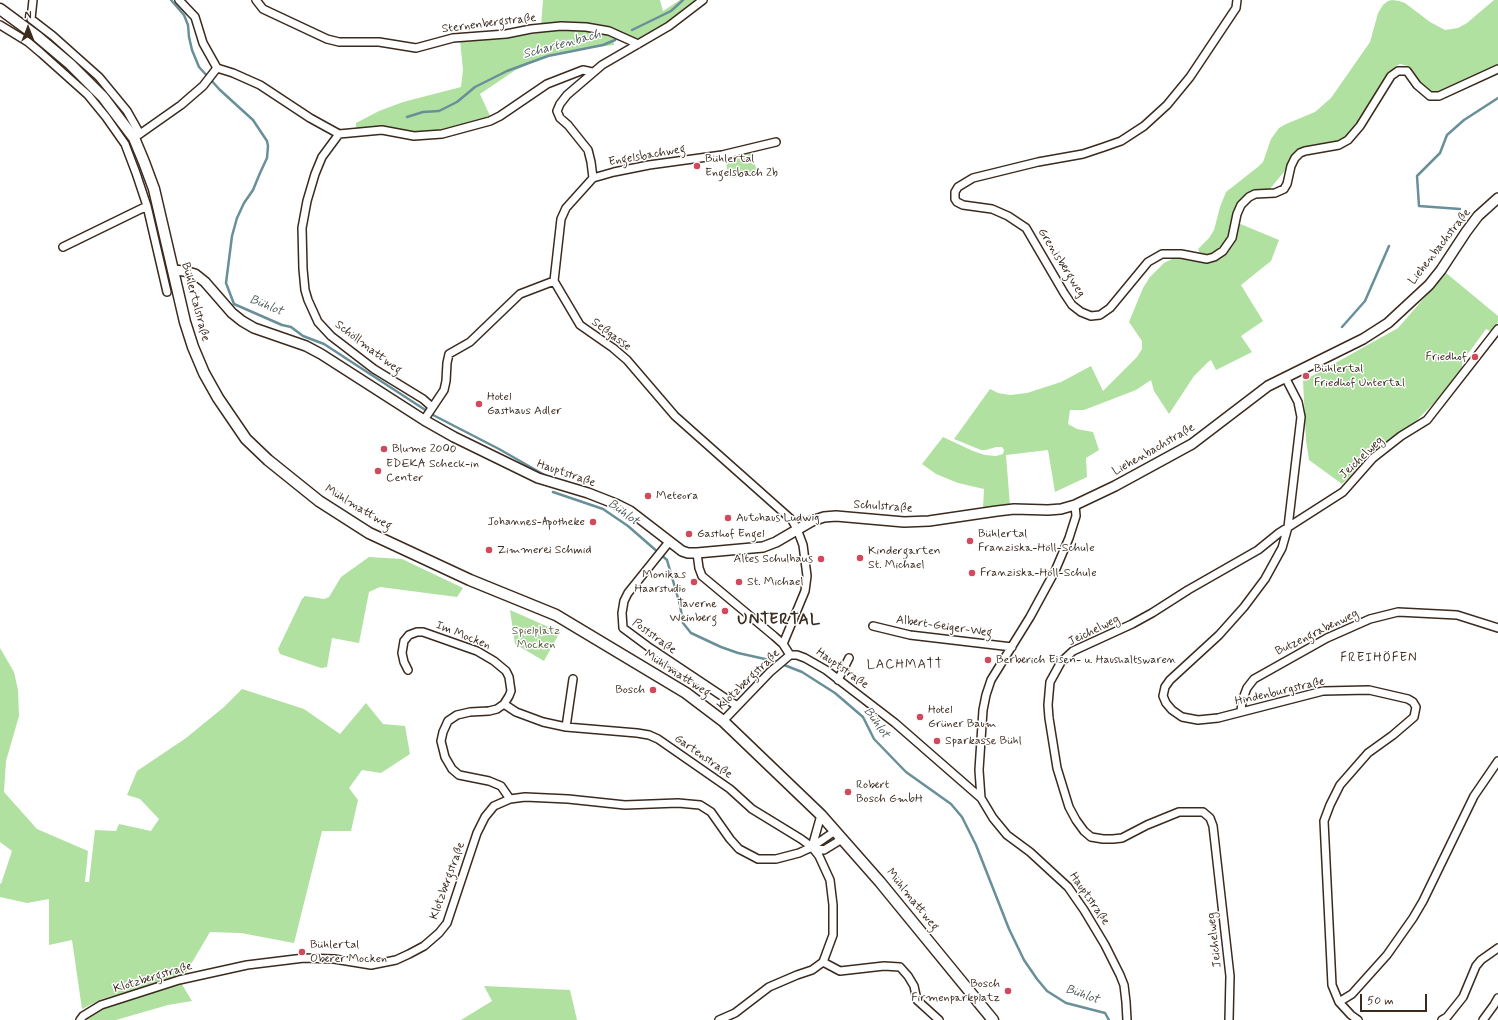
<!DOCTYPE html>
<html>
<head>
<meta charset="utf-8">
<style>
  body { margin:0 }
  #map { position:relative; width:1498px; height:1020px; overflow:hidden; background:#fff; font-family:Mynerve,sans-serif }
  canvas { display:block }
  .north { position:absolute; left:8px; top:8px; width:40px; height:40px; -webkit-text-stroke:3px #fff; paint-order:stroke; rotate:0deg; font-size:11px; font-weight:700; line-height:16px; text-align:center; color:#3b2a1e }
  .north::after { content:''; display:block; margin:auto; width:14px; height:18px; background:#3b2a1e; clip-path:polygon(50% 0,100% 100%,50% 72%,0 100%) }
  .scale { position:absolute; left:1360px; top:994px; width:67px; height:18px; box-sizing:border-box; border:2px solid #3b2a1e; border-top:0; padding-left:5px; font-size:12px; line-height:14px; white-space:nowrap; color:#3b2a1e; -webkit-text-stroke:3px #fff; paint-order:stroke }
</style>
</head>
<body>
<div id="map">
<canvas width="1498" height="1020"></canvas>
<div class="north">N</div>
<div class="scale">50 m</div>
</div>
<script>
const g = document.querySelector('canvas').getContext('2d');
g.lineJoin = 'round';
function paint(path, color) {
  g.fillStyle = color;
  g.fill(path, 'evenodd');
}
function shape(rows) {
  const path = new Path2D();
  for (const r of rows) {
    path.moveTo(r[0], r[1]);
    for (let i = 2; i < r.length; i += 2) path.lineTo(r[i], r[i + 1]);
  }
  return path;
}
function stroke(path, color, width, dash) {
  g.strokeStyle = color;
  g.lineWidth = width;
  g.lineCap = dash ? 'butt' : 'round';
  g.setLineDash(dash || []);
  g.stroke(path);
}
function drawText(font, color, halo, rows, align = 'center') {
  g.font = font + ' Mynerve,sans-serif';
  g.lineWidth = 3;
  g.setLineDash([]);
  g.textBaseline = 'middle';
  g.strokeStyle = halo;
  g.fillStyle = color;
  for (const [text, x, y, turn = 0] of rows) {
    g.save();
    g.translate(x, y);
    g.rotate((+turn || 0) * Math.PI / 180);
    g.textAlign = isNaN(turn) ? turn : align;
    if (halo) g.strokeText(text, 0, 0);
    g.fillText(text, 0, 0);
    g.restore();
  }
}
paint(shape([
  [543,0,660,0,663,11,680,0,698,0,664,25,637,39,597,25,561,23,541,26],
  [1392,0,1399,1,1405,3,1430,22,1445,30,1458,28,1467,23,1494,0,1498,0,1498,65,1439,92,1429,92,1421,86,1408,66,1400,64,1396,66,1359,123,1348,137,1336,143,1303,148,1297,151,1288,167,1269,190,1245,198,1230,236,1223,247,1210,255,1201,255,1198,249,1209,238,1214,230,1220,207,1226,192,1259,166,1263,162,1271,139,1279,128,1286,124,1315,112,1331,98,1370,42,1378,13,1383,5,1388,1],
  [563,29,589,29,613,35,614,45,573,50,548,55,514,71,480,94,491,118,463,126,425,132,360,129,356,127,356,123,379,111,403,102,461,87,463,70,460,40,507,38],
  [750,152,757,170,733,178,730,177,727,171,726,159,728,156],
  [1238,223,1279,240,1271,261,1241,285,1263,321,1241,336,1252,352,1216,370,1211,360,1207,363,1194,376,1169,414,1154,391,1151,380,1136,390,1084,410,1070,410,1068,424,1077,429,1093,432,1099,450,1086,458,1087,477,1055,492,1048,450,1006,455,1010,506,983,508,984,489,958,483,936,474,922,464,943,437,973,451,985,455,996,456,1003,454,1004,450,1002,447,996,447,986,450,981,450,954,439,990,389,998,393,1010,395,1027,393,1061,382,1091,366,1103,391,1137,357,1142,349,1142,341,1129,322,1143,288,1150,277,1164,263,1172,259,1182,258,1209,262,1219,259,1229,251,1235,240],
  [1446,273,1498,316,1498,322,1492,332,1486,329,1462,362,1462,368,1437,400,1411,426,1377,449,1342,484,1309,460,1306,440,1303,381,1398,328],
  [369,557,402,559,463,588,457,597,380,587,369,592,359,643,332,638,327,667,321,668,280,654,278,649,302,599,305,596,324,599,329,597,341,577],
  [510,610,560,632,544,661,515,644],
  [0,648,14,672,18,690,19,716,6,761,4,792,37,829,88,851,85,882,89,882,95,830,116,831,119,824,151,831,159,819,140,799,127,795,137,771,186,738,224,707,242,689,304,709,340,734,366,703,383,724,405,726,410,754,381,773,362,770,349,788,358,800,351,831,322,831,294,943,241,933,210,932,184,976,102,999,82,1009,72,940,49,945,49,899,27,903,0,897,0,883,1,884,12,851,0,842],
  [181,983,192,1001,168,1005,116,1020,86,1020,89,1016,102,1009],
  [484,986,570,990,577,1020,461,1020,492,1001]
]), '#b0e1a1');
stroke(shape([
  [171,0,184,15,188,25,189,37,192,50,199,67,220,90,253,120,267,141,268,146,267,158,260,173,253,190,244,203,237,218,232,236,226,283,234,304,282,325,291,327,303,336,324,344,433,415,499,449,548,477],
  [632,30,671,11,683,0],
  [407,117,423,112,439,111,457,102,475,87,507,71,548,56,603,45,615,40],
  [1460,209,1419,206,1417,176,1440,153,1447,135,1464,120,1498,98],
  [1342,327,1365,301,1389,246],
  [553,492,603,509,628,526,667,560,680,605,683,623,691,633,721,647,738,653,774,661,802,672,835,693,863,717,874,739,906,772,951,804,962,817,976,845,1009,929,1024,960,1037,979,1047,991,1066,1003,1105,1013,1109,1020]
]), '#698f98', 2.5);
const minor = shape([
  [33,0,31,19,53,36,99,77,127,111,140,134],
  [179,0,195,17,203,43,217,68],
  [256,0,263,9,327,39,339,42,379,42,416,48,453,38,506,34,531,29,561,26,586,27,609,31,638,44],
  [703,0,669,26,602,65,567,95,560,104,557,111,560,118,568,125,588,150,591,162,593,178,566,208,561,219,554,281,580,325,613,348,627,360,675,416,792,520,797,529,803,545,807,576,805,591,783,644],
  [1237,0,1236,8,1190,77,1167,105,1144,126,1121,141,1104,147,1083,154,1038,162,973,178,958,187,955,192,955,199,957,202,963,205,992,209,1008,216,1026,228,1064,293,1072,305,1081,312,1091,316,1100,315,1110,308,1148,262,1162,254,1181,254,1207,259,1214,257,1223,251,1232,238,1237,214,1241,205,1249,197,1255,194,1275,193,1284,189,1287,184,1291,166,1295,158,1300,153,1305,151,1339,145,1348,140,1360,126,1391,76,1398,71,1407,71,1417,85,1430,96,1439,96,1498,69],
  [0,25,28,42,41,53,88,95,106,117,125,144,136,173,147,206,167,292],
  [217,68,233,73,260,85,310,118,339,134,382,130,414,136,442,134,490,121,500,116,547,84,583,70,592,72],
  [339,134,322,157,315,174,307,201,302,228,303,269,305,290,308,300,318,322,331,336,374,369,423,399,432,407],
  [137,136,181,105,203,86,217,68],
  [593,178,614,172,649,165,722,155,776,142],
  [63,247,147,206],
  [1285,377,1298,402,1301,417,1288,527,1282,548,1265,579,1244,607,1219,635,1170,680,1165,687,1163,696,1166,703,1172,710,1182,717,1198,720,1218,718,1323,691,1369,690,1408,699,1413,702,1416,707,1414,717,1393,735,1368,753,1340,785,1330,805,1324,821,1332,985,1339,1002,1351,1015,1358,1020],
  [424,420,444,390,446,381,447,363,449,354,470,342,520,294,554,281],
  [669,542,628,593,624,601,622,613,623,628,650,648,737,706],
  [697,553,699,568,702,576,774,636,783,644,790,655],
  [873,626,910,635,1012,647],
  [790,655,797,655,805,658,826,670,895,723,981,798,993,818,1007,835,1030,852,1068,887,1084,910,1105,945,1120,975,1124,985,1126,1002,1127,1020],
  [408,670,404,662,402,653,404,641,409,635,417,632,423,632,477,651,494,661,506,671,509,677,511,691,509,696,504,704,497,709,489,711,470,712,457,715,448,721,443,732,441,741,445,757,452,769,459,775,489,781,501,786,510,799],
  [838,680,849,658],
  [504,704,516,712,543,722,566,727,637,733,649,735,658,739,730,789,752,809,801,839,812,847,819,856,830,880,833,905,833,935,823,962,812,970,797,975,769,987,735,1013,719,1020],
  [1241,712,1242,701,1247,688,1254,679,1327,638,1370,619,1398,612,1457,615,1498,628],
  [723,721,770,672,790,655],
  [566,727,573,679],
  [981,798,979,770,983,710,986,695,991,680,1030,617,1055,571,1069,538,1076,516,1075,505],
  [812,847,821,815],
  [812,847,824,850,842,839],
  [823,962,840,971,884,966,900,967,908,976,914,986,917,1000,939,1020],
  [1339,1002,1352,994,1387,955,1413,918,1423,901,1474,796,1498,761],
  [80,1020,83,1016,101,1005,179,980,247,965,304,958,334,959,371,965,396,960,409,954,424,946,439,933,447,923,477,833,485,817,494,806,510,799,525,797,568,799,625,805,678,803,700,805,711,812,730,839,739,849,758,859,776,859,799,853,812,847,835,831],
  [1229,1020,1230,976,1213,826,1210,818,1203,812,1179,812,1147,825,1122,838,1113,839,1103,839,1091,837,1084,831,1076,820,1069,807,1057,768,1049,718,1048,705,1050,682,1061,662,1073,651,1132,624,1152,613,1188,590,1258,550,1279,533,1343,492,1373,458,1401,436,1427,420,1498,329],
  [1442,1020,1447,1017,1463,997,1476,966,1481,960,1498,948],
  [1483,1020,1494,1005,1498,998]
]);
const tertiary = shape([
  [173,270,184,271,195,274,205,282,232,313,242,321,254,328,306,346,321,354,424,420,454,437,538,478,588,493,616,504,630,511,682,551,688,553,697,553,763,547,776,542,812,521,824,517,836,516,904,522,929,521,997,511,1014,509,1048,510,1061,509,1075,505,1115,486,1192,444,1268,386,1363,339,1388,323,1429,285,1441,270,1466,232,1478,216,1498,198]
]);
const secondary = shape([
  [0,9,38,37,70,64,103,97,134,138,144,162,154,189,185,322,193,347,204,373,218,398,246,439,268,460,319,501,369,533,470,580,556,615,686,693,723,721,821,815,880,882,993,1020]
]);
stroke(minor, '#3b2a1e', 10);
stroke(tertiary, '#3b2a1e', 12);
stroke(secondary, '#3b2a1e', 13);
stroke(minor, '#fff', 7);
stroke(tertiary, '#fff', 9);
stroke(secondary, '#fff', 10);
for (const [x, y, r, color] of [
  [697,166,4,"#d1495b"],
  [1475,357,4,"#d1495b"],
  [1306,376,4,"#d1495b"],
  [479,404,4,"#d1495b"],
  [384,449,4,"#d1495b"],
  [378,471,4,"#d1495b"],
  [648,496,4,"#d1495b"],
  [728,518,4,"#d1495b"],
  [593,522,4,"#d1495b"],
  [689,534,4,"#d1495b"],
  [970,541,4,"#d1495b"],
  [489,550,4,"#d1495b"],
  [860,558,4,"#d1495b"],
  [821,559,4,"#d1495b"],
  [972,573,4,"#d1495b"],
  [694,582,4,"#d1495b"],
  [739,582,4,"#d1495b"],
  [725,611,4,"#d1495b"],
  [988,660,4,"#d1495b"],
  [653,690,4,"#d1495b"],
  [920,717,4,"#d1495b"],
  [937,741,4,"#d1495b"],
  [848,792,4,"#d1495b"],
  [302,952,4,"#d1495b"],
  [1008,991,4,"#d1495b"]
]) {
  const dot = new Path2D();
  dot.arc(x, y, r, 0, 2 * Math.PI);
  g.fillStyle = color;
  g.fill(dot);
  stroke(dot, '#fff', 1.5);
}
drawText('12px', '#3b2a1e', '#fff', [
  ["Sternenbergstraße",489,24,-7],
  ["Engelsbachweg",647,156,-10],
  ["Liehenbachstraße",1440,247,-52],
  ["Grenisbergweg",1061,263,58],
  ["Bühlertalstraße",195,302,75],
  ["Seßgasse",611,335,37],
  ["Schöllmattweg",368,348,37],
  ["Liehenbachstraße",1154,450,-30],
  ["Jeichelweg",1362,458,-44],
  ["Hauptstraße",566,474,19],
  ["Schulstraße",883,507,4],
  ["Mühlmattweg",358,508,31],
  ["Albert-Geiger-Weg",944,627,8],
  ["Jeichelweg",1094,631,-26],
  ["Butzengrabenweg",1317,633,-26],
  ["Im Mocken",463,636,22],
  ["Poststraße",654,637,36],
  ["Hauptstraße",842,669,35],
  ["Mühlmattweg",677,674,33],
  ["Klotzbergstraße",749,680,-44],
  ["Hindenburgstraße",1280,692,-13],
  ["Gartenstraße",703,757,35],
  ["Klotzbergstraße",448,881,-70],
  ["Hauptstraße",1089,899,55],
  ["Mühlmattweg",912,900,51],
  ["Jeichelweg",1215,940,-97],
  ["Klotzbergstraße",153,978,-17]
]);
drawText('12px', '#3b2a1e', '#fff', [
  ["Bühlertal",705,159],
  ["Engelsbach 2b",705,173],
  ["Friedhof",1467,357,"right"],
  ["Bühlertal",1314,369],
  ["Friedhof Untertal",1314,383],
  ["Hotel",487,397],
  ["Gasthaus Adler",487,411],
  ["Blume 2000",392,449],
  ["EDEKA Scheck-in",386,464],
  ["Center",386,478],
  ["Meteora",656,496],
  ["Autohaus Ludwig",736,518],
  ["Johannes-Apotheke",585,522,"right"],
  ["Gasthof Engel",697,534],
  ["Bühlertal",978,534],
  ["Franziska-Höll-Schule",978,548],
  ["Zimmerei Schmid",497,550],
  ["Kindergarten",868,551],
  ["St. Michael",868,565],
  ["Altes Schulhaus",813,559,"right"],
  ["Franziska-Höll-Schule",980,573],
  ["Monikas",686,575,"right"],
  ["Haarstudio",686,589,"right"],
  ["St. Michael",747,582],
  ["Taverne",717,604,"right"],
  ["Weinberg",717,618,"right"],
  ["Berberich Eisen- u. Haushaltswaren",996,660],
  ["Bosch",645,690,"right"],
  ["Hotel",928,710],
  ["Grüner Baum",928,724],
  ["Sparkasse Bühl",945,741],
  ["Robert",856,785],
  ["Bosch GmbH",856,799],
  ["Bühlertal",310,945],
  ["Oberer Mocken",310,959],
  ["Bosch",1000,984,"right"],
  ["Firmenparkplatz",1000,998,"right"]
], 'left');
drawText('12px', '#58583f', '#fff', [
  ["Spielplatz",536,631],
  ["Mocken",536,645]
]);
drawText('italic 13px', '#525c5b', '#fff', [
  ["Schartenbach",562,45,-15],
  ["Bühlot",266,306,22],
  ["Bühlot",623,513,36],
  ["Bühlot",876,723,54],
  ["Bühlot",1082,995,19]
]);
g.letterSpacing = '1px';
drawText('13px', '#3b2a1e', '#fff', [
  ["FREIHÖFEN",1379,658],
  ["LACHMATT",905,665]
]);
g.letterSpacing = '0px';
g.letterSpacing = '1px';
drawText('bold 16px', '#3b2a1e', '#fff', [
  ["UNTERTAL",779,621]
]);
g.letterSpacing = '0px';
</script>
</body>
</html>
